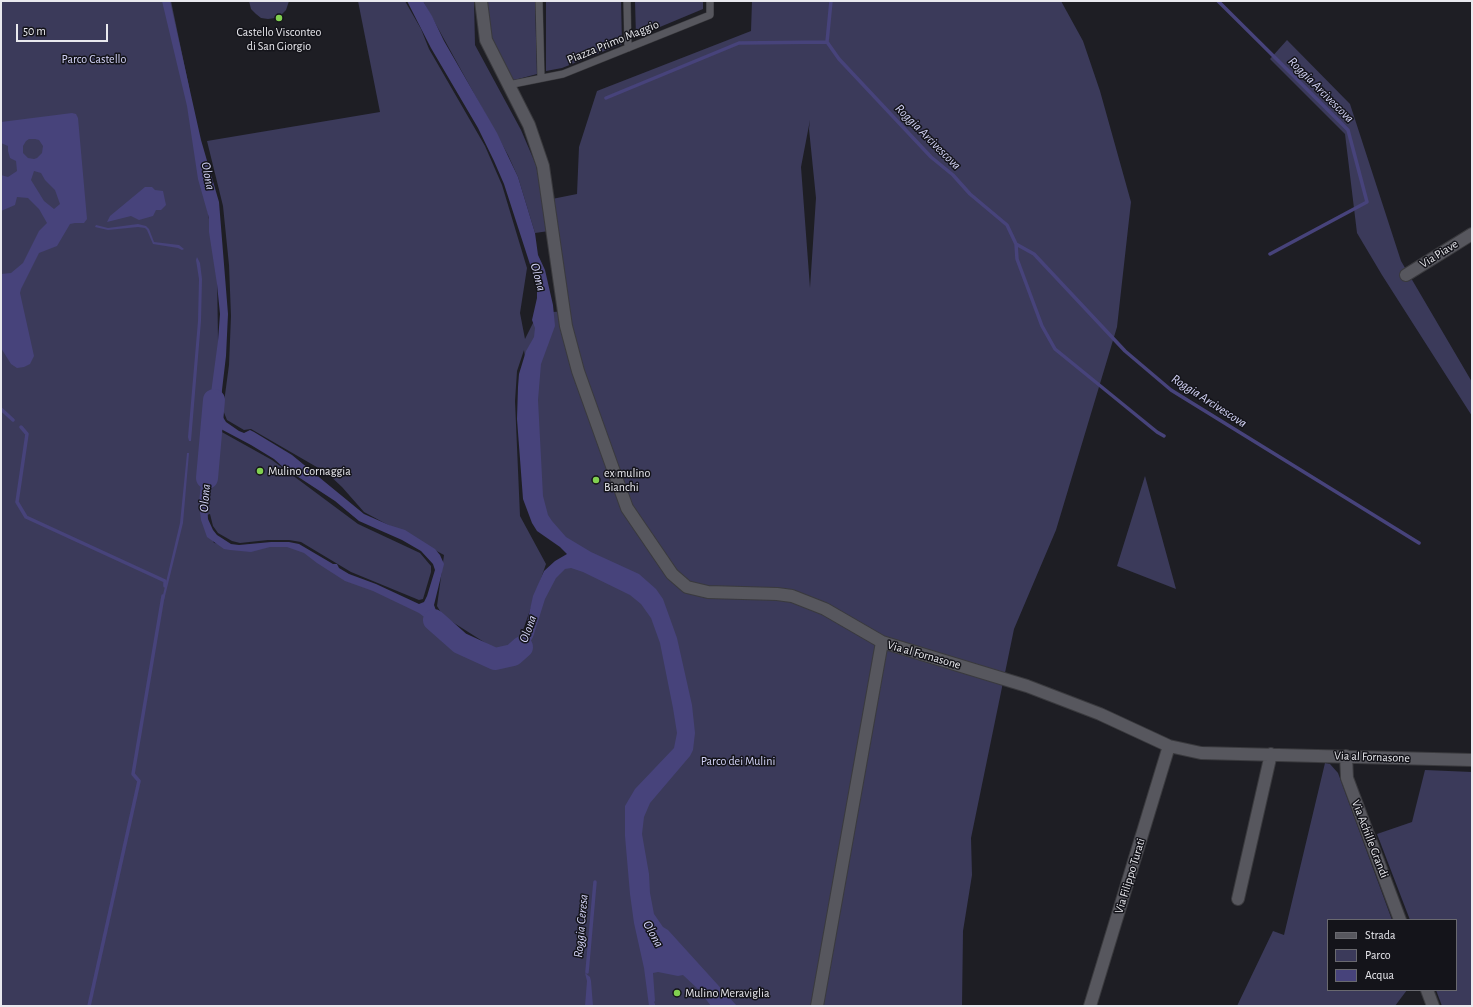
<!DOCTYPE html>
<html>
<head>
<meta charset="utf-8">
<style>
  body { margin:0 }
  #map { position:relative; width:1473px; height:1007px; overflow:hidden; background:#1e1e24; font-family:"Alegreya Sans",sans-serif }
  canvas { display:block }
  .frame { position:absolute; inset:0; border:2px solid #e9e9ee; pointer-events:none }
  .legend { position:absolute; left:1327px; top:919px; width:130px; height:72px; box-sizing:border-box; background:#14141a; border:1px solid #69696f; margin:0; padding:5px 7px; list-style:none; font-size:12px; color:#e9e9ee }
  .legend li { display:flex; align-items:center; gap:8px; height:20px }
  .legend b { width:20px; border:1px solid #69696f }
  .scale { position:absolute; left:16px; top:24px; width:92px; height:18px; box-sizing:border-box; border:2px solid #e9e9ee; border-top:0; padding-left:5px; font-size:12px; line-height:14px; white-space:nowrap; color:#e9e9ee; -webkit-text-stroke:3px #14141a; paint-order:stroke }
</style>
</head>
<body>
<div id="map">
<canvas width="1473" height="1007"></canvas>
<div class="frame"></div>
<ul class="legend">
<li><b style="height:5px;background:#57575e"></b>Strada</li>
<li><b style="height:11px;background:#3b3a5a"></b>Parco</li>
<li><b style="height:11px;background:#47437b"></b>Acqua</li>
</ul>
<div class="scale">50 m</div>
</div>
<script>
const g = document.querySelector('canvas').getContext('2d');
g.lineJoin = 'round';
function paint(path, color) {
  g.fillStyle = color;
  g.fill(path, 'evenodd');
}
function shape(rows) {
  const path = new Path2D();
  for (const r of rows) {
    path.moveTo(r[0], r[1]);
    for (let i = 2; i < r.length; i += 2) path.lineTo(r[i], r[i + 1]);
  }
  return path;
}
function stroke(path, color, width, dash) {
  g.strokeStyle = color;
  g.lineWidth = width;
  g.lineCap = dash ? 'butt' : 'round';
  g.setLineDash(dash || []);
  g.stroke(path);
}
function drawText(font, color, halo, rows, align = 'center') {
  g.font = font + ' "Alegreya Sans",sans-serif';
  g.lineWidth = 3;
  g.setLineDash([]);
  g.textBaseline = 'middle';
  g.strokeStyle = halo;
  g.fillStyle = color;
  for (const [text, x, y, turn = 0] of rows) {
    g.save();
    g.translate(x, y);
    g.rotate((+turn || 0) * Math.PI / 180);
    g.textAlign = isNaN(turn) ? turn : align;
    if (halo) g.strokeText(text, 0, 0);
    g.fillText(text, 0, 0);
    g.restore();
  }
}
paint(shape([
  [1,1,171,1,189,87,217,272,219,409,215,432,220,431,272,460,358,524,420,553,431,566,431,572,423,599,419,600,351,572,301,542,289,540,268,540,240,543,232,541,218,533,213,526,210,514,201,517,214,543,252,547,297,547,318,561,431,610,460,636,482,649,510,652,522,645,548,577,571,556,525,495,532,410,524,350,517,371,515,401,520,516,546,564,521,636,512,648,495,649,443,616,437,606,444,555,364,512,342,487,327,473,251,429,244,430,227,420,223,410,229,365,231,316,229,265,223,206,207,141,380,112,358,1,405,1,421,29,429,49,485,146,502,185,527,268,520,313,525,339,538,313,567,311,552,199,577,194,579,147,597,91,751,31,752,1,1061,1,1083,41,1100,91,1131,202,1117,327,1056,530,1014,629,971,838,972,875,963,931,962,1006,1,1006],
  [810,120,809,129,816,198,810,288,801,167],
  [249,1,289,1,286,10,281,15,275,18,268,19,261,18,256,14,251,9],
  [423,1,474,1,475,45,521,130,536,165,549,231,535,233,518,177,508,155],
  [486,1,535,1,537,74,511,81,492,39],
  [546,1,621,1,622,44,562,68,546,71],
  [635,1,703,1,703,9,636,37],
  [1287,40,1350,104,1401,261,1472,382,1472,416,1382,275,1357,233,1345,134,1270,59],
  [1145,476,1176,589,1117,566],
  [1325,763,1330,764,1338,773,1392,920,1328,920,1328,990,1407,990,1395,1006,1237,1006,1273,931,1284,935],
  [1425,770,1472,772,1472,1006,1442,1006,1436,990,1456,990,1456,920,1410,920,1377,834,1412,822]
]), '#3b3a5a');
paint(shape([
  [162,1,170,1,201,140,219,202,228,314,226,356,222,390,221,414,226,422,239,431,244,433,250,430,254,432,292,455,364,514,389,525,405,530,435,549,440,555,444,564,434,605,438,616,448,626,466,636,494,651,507,652,519,646,523,641,533,596,544,571,555,561,567,554,560,547,537,531,532,523,523,499,517,419,518,387,519,374,526,351,534,337,535,328,532,320,537,298,537,286,504,184,494,161,478,128,431,48,407,1,423,1,432,16,444,41,497,133,518,177,535,233,538,255,545,270,553,305,555,326,541,364,538,400,543,496,548,515,552,521,566,537,591,552,639,574,656,589,663,599,677,638,692,705,695,733,693,750,690,756,650,803,644,817,642,834,649,874,650,893,654,914,663,927,668,930,737,1006,711,1006,698,989,683,975,678,976,658,972,653,973,655,1001,654,1002,655,1004,655,1006,649,1006,644,968,634,923,630,894,625,836,625,806,635,789,674,748,677,733,673,708,660,643,651,618,641,604,630,595,583,572,571,568,565,569,556,578,545,599,533,637,525,651,519,658,511,662,491,658,463,643,444,632,419,613,373,591,345,581,317,563,304,553,287,547,270,547,251,552,230,550,224,549,207,537,201,520,199,503,205,447,212,448,207,503,208,519,213,530,217,535,231,544,239,545,271,542,289,542,299,544,333,564,337,564,339,568,349,574,376,584,419,604,424,602,427,596,435,570,433,564,421,551,402,540,359,521,335,501,283,467,274,459,251,445,219,428,217,428,216,431,209,429,211,393,218,341,220,314,217,284,209,232,209,218,198,179,187,106],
  [72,113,76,114,78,118,87,219,84,223,75,223,70,224,57,246,39,253,21,289,20,293,34,356,30,364,24,367,17,368,11,364,1,348,1,274,11,273,23,263,39,231,47,223,39,209,28,198,17,197,15,205,1,211,1,175,8,177,17,171,16,161,10,158,8,151,8,146,1,143,1,122],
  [29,139,35,139,39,140,43,146,42,153,37,158,34,159,28,158,23,153,23,146,26,141],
  [34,171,41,173,45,180,55,190,60,204,54,209,44,201,31,180],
  [145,187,152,187,155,190,163,191,166,205,161,210,156,210,153,216,139,220,131,216,107,222,110,216],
  [138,224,146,226,149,229,154,242,179,245,184,249,182,250,178,248,153,244,147,230,145,228,138,227,108,230,95,227,96,225,108,228],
  [197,257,200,263,202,279,201,321,191,441,189,441,188,437,198,321,199,279,196,260],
  [187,453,189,453,183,523,164,600,162,599,180,523],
  [585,973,590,977,591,981,593,1006,585,1006,587,981]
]), '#47437b');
stroke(shape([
  [1218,1,1348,130,1367,202,1270,254],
  [827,42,831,1],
  [606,98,739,43,827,42,839,59,931,157,953,175,970,194,1007,225,1016,244,1017,259,1042,326,1055,349,1157,432,1164,436],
  [1016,244,1034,254,1125,351,1171,390,1419,543],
  [1,409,13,420],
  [21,427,27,434,17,502,26,517,165,581,165,586],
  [587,972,595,882],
  [89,1006,139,781,133,774,163,596]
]), '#47437b', 3.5);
stroke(shape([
  [207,478,214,400],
  [434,620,460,643,495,659,513,655,522,647]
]), '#47437b', 22);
const lane = shape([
  [539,1,541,78],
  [627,1,628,48],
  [508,85,563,74,710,15,710,1]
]);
const street = shape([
  [481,1,486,40,529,125,543,166,566,326,578,371,627,508,672,574,687,587,708,592,777,594,792,596,825,609,882,642,1027,686,1100,714,1169,746,1201,753,1472,760],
  [1406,275,1472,234],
  [1346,756,1347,778,1400,920],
  [1238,899,1271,754],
  [1427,990,1433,1006],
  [817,1006,882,642],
  [1090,1006,1169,746]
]);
stroke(lane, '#3a3a3e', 8);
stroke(street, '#3a3a3e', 14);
stroke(lane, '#57575e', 7);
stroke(street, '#57575e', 12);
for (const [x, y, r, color] of [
  [279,18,4,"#81d050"],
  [260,471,4,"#81d050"],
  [596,480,4,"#81d050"],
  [677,993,4,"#81d050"]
]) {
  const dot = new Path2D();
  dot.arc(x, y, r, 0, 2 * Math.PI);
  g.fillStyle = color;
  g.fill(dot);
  stroke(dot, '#14141a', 1.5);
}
drawText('12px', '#e9e9ee', '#14141a', [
  ["Castello Visconteo",279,32,"center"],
  ["di San Giorgio",279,46,"center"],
  ["Mulino Cornaggia",268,471],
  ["ex mulino",604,473],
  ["Bianchi",604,487],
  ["Mulino Meraviglia",685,993]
], 'left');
drawText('12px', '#e9e9ee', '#14141a', [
  ["Piazza Primo Maggio",613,42,-22],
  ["Via Piave",1439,254,-32],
  ["Via al Fornasone",924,655,16],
  ["Via al Fornasone",1372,757,2],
  ["Via Achille Grandi",1370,839,69],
  ["Via Filippo Turati",1130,876,-73]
]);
drawText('12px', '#d4d4f8', '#14141a', [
  ["Parco Castello",94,59],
  ["Parco dei Mulini",738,761]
]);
drawText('italic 13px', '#d4d4f7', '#14141a', [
  ["Roggia Arcivescova",1321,90,45],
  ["Roggia Arcivescova",928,137,45],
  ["Olona",208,176,79],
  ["Olona",538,277,75],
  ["Roggia Arcivescova",1209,401,33],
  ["Olona",205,498,-85],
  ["Olona",528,629,-70],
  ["Roggia Ceresa",581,926,-85],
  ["Olona",653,934,61]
]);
</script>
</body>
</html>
